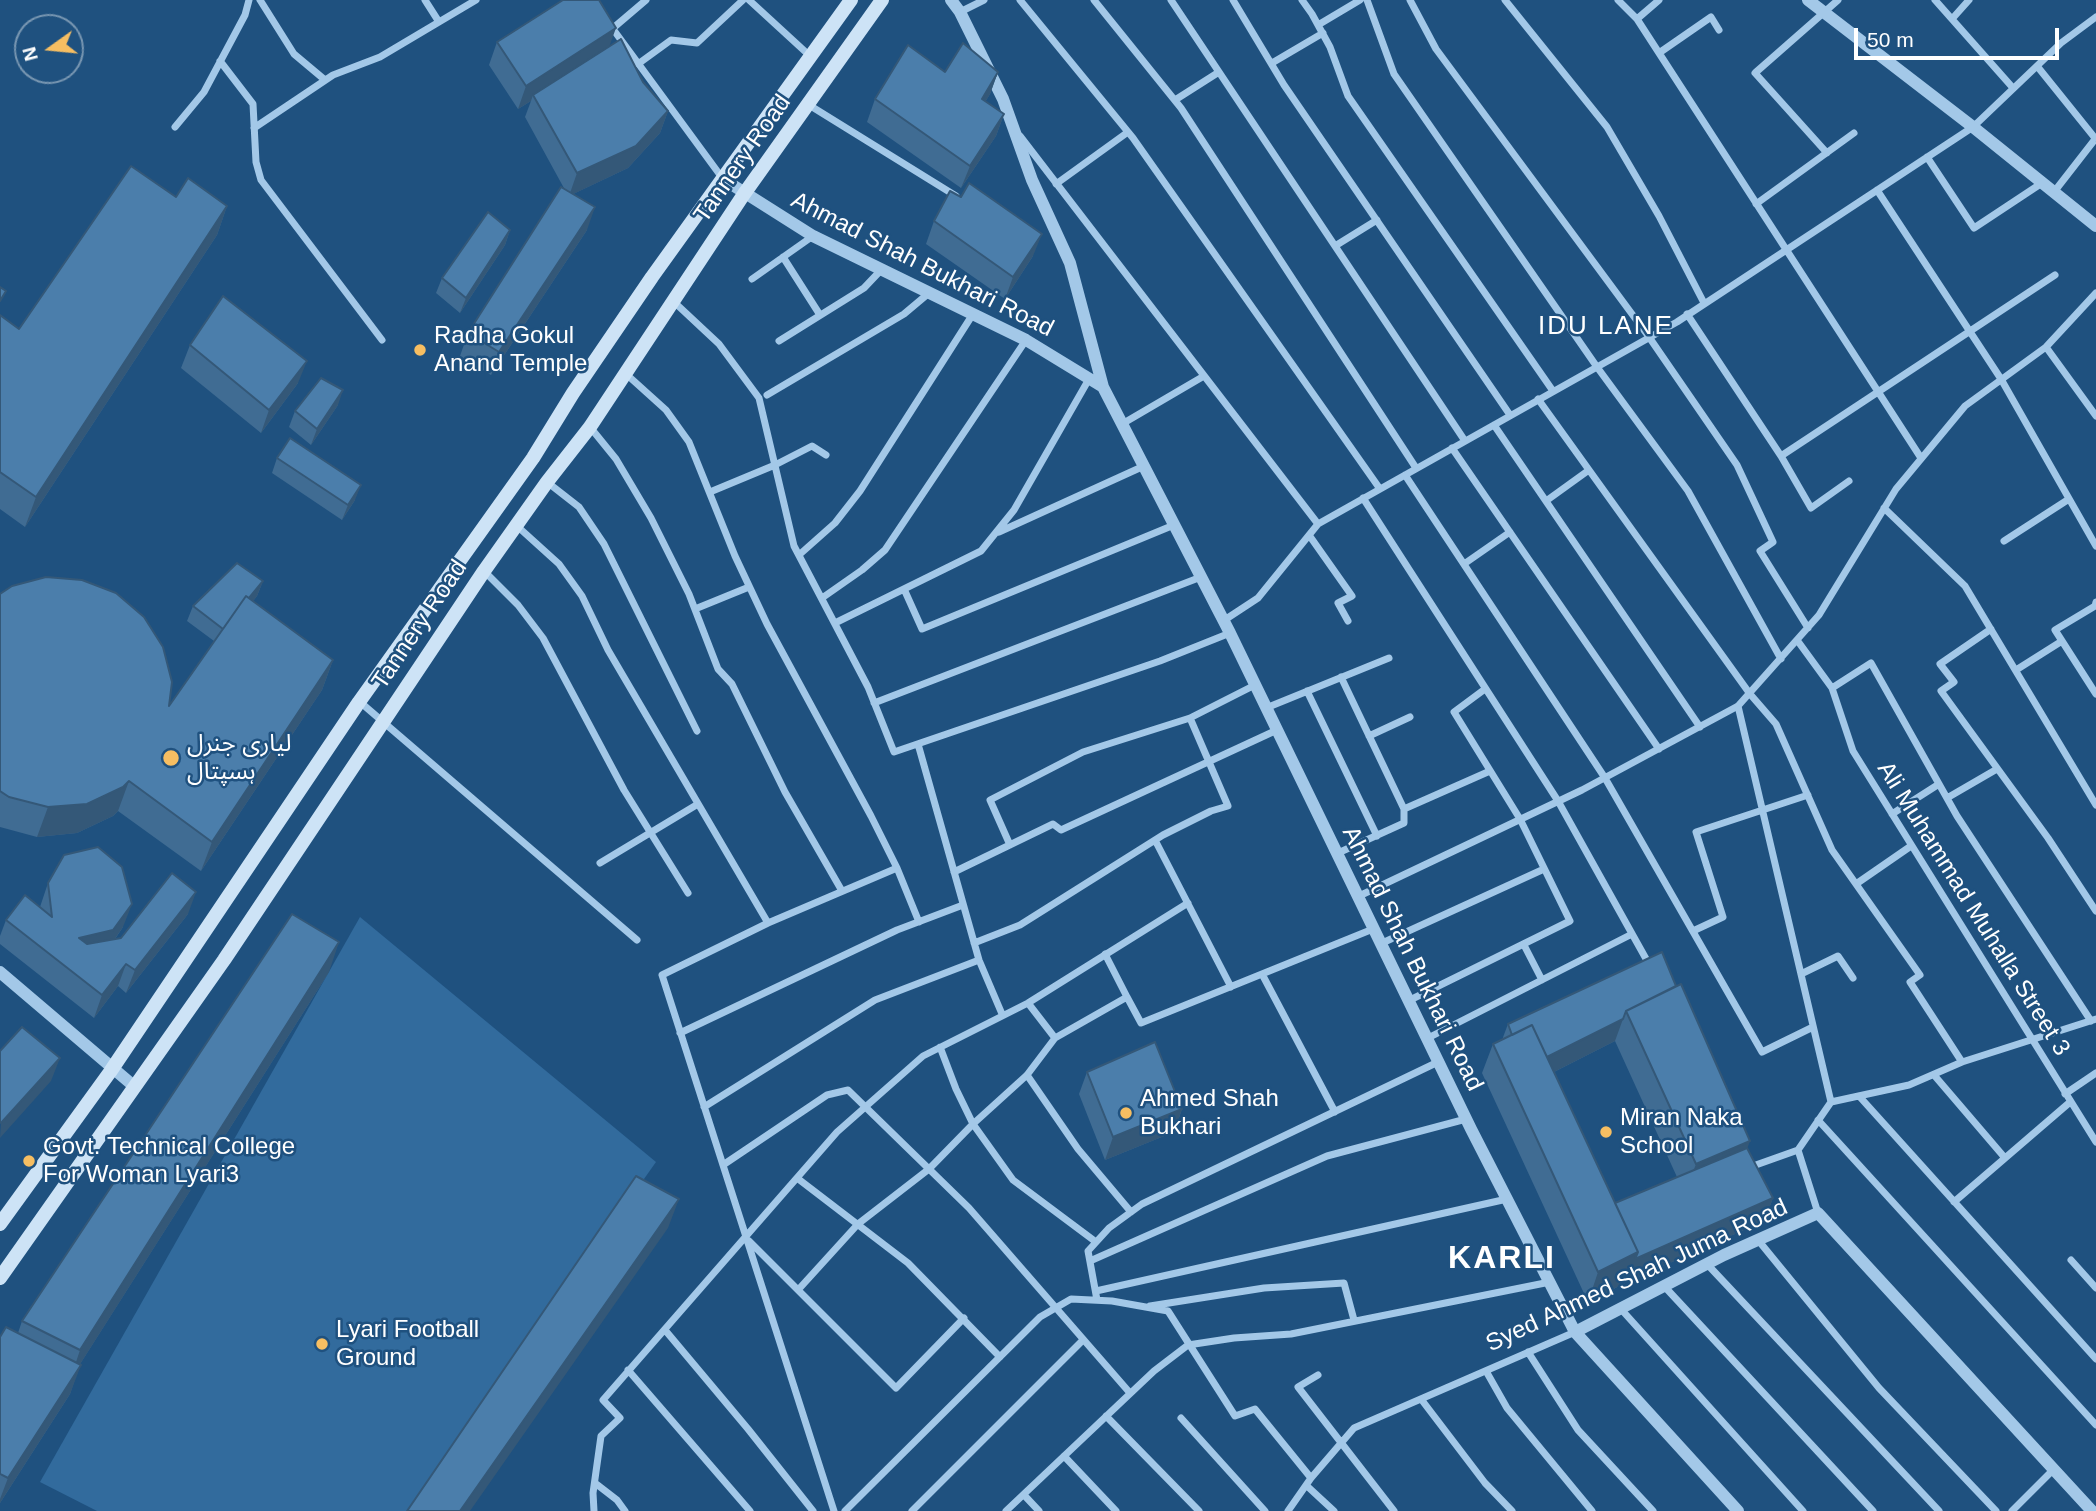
<!DOCTYPE html>
<html>
<head>
<meta charset="utf-8">
<style>
  body { margin:0 }
  #map { position:relative; width:2096px; height:1511px; overflow:hidden; background:#1f517f; font-family:Helvetica,sans-serif }
  canvas { display:block }
  .north { position:absolute; left:14px; top:14px; width:70px; height:70px; box-sizing:border-box; background:#1f517f; border:2px solid #7997b2; border-radius:50%; rotate:255deg; font-size:19px; font-weight:700; line-height:28px; text-align:center; color:#fff }
  .north::after { content:''; display:block; margin:auto; width:24px; height:32px; background:#f6be62; clip-path:polygon(50% 0,100% 100%,50% 72%,0 100%) }
  .scale { position:absolute; left:1854px; top:28px; width:205px; height:32px; box-sizing:border-box; border:4px solid #fff; border-top:0; padding-left:9px; font-size:21px; line-height:24px; white-space:nowrap; color:#fff; -webkit-text-stroke:5px #1f517f; paint-order:stroke }
</style>
</head>
<body>
<div id="map">
<canvas width="2096" height="1511"></canvas>
<div class="north">N</div>
<div class="scale">50 m</div>
</div>
<script>
const g = document.querySelector('canvas').getContext('2d');
g.lineJoin = 'round';
function paint(path, color) {
  g.fillStyle = color;
  g.fill(path, 'evenodd');
}
function shape(rows) {
  const path = new Path2D();
  for (const r of rows) {
    path.moveTo(r[0], r[1]);
    for (let i = 2; i < r.length; i += 2) path.lineTo(r[i], r[i + 1]);
  }
  return path;
}
function stroke(path, color, width, dash) {
  g.strokeStyle = color;
  g.lineWidth = width;
  g.lineCap = dash ? 'butt' : 'round';
  g.setLineDash(dash || []);
  g.stroke(path);
}
function drawText(font, color, halo, rows, align = 'center') {
  g.font = font + ' Helvetica,"Noto Sans Arabic",sans-serif';
  g.lineWidth = 5;
  g.setLineDash([]);
  g.textBaseline = 'middle';
  g.strokeStyle = halo;
  g.fillStyle = color;
  for (const [text, x, y, turn = 0] of rows) {
    g.save();
    g.translate(x, y);
    g.rotate((+turn || 0) * Math.PI / 180);
    g.textAlign = isNaN(turn) ? turn : align;
    if (halo) g.strokeText(text, 0, 0);
    g.fillText(text, 0, 0);
    g.restore();
  }
}
paint(shape([
  [360,917,656,1162,409,1511,97,1511,40,1482]
]), '#326b9d');
stroke(shape([
  [260,0,294,54,325,80],
  [425,0,439,22],
  [749,0,810,56],
  [1020,0,1133,138,1380,489],
  [1094,0,1181,108,1416,468],
  [1171,0,1465,441],
  [1233,0,1284,85,1510,415],
  [1302,0,1312,14,1330,47,1348,96,1553,391],
  [1367,0,1394,74,1597,367,1688,491,1781,659],
  [1410,0,1436,49,1649,337,1737,465,1773,542,1760,551,1808,628],
  [1505,0,1607,127,1659,216,1704,303],
  [1618,0,1637,19,1921,458],
  [1935,0,2013,88],
  [960,12,984,0],
  [1637,19,1659,0],
  [1952,19,1969,0],
  [610,25,723,179],
  [1318,25,1360,0],
  [612,29,646,0],
  [1659,53,1711,17,1719,30],
  [220,61,253,104,256,162,261,180,382,340],
  [1272,63,1323,33],
  [638,64,671,40,697,43,743,0],
  [2037,66,2095,138],
  [1175,100,1219,72],
  [809,105,956,196],
  [175,127,204,92,245,15,249,0],
  [254,128,333,75,380,57,476,0],
  [1020,136,1318,524],
  [1827,153,1755,73,1838,0],
  [1927,157,1974,228,2042,183],
  [1056,184,1128,132],
  [1877,190,2001,379,2096,546],
  [2054,192,2096,138],
  [1756,204,1854,133],
  [1335,246,1377,220],
  [783,257,820,315],
  [752,279,813,236],
  [673,301,719,344,759,398,794,546,868,687,894,752,1160,661,1230,633],
  [1687,314,1781,456,1811,508,1849,481],
  [779,341,864,288,882,269],
  [2046,347,2096,416],
  [625,373,666,410,689,442,735,556,767,624,871,816,897,868],
  [767,395,904,314,929,293],
  [1538,399,1750,694,1776,724,1832,850,1920,975,1910,982,1962,1062],
  [1122,424,1204,376],
  [1494,425,1700,727],
  [590,427,616,459,651,518,689,594,718,669,732,684,785,792,842,891],
  [1452,448,1659,749],
  [1781,456,2055,275],
  [1405,475,1605,778,1762,1052,1813,1027],
  [547,482,579,507,604,544,697,731],
  [710,492,775,465,812,446,826,455],
  [1363,498,1558,801,1650,966],
  [1546,501,1589,470],
  [1884,508,1965,586,2096,805],
  [517,526,559,564,582,596,608,650,768,923],
  [999,532,1144,466],
  [1309,535,1352,596,1338,603,1348,621],
  [2004,541,2069,499],
  [799,555,835,523,860,491,973,314],
  [1464,564,1510,532],
  [484,571,518,605,543,638,624,790,688,893],
  [904,589,922,629,1174,525],
  [822,598,862,570,885,550,1026,340],
  [2096,602,2095,606,2055,630,2096,694],
  [695,609,749,587],
  [1223,621,1258,598,1318,524,1677,322,1973,127,2061,43,2096,17],
  [835,623,981,551,1014,510,1089,379],
  [1991,629,1940,664,1954,682,1941,691,2048,838,2096,911],
  [1797,640,1832,688,1871,663,1957,816,2091,1021],
  [2016,670,2062,641],
  [1341,677,1404,809],
  [1832,688,1853,751,2096,1142],
  [1307,691,1377,836],
  [360,702,637,940],
  [874,703,1201,577],
  [1738,706,1831,1102],
  [1266,708,1389,658],
  [1369,736,1410,717],
  [918,744,979,960,1002,1014],
  [1947,798,1997,769],
  [1892,814,1939,784],
  [1155,840,1231,987],
  [1010,845,990,800,1083,752,1190,718,1255,685],
  [1338,853,1404,823,1404,809,1490,771],
  [600,863,698,804],
  [954,872,1053,824,1061,830,1277,730],
  [1856,884,1911,846],
  [1357,897,1582,790,1738,706,1819,615,1896,489,1965,406,2046,347,2096,293],
  [1693,931,1723,917,1696,832,1808,795],
  [974,943,1020,925,1163,835,1211,811,1228,806,1190,718],
  [1380,944,1544,869],
  [1524,945,1542,980],
  [1105,954,1127,997],
  [1262,974,1335,1112],
  [1801,974,1838,956,1853,978],
  [1408,1001,1570,921,1520,819,1454,712,1485,689],
  [1028,1003,1055,1038,1127,997,1141,1023,1373,929],
  [680,1033,897,930,963,905],
  [1426,1039,1632,934],
  [940,1047,956,1089,973,1124,1013,1180,1096,1242],
  [1027,1075,1078,1149,1131,1212],
  [1934,1075,2005,1158],
  [2065,1094,2096,1073],
  [1859,1096,2096,1359],
  [704,1107,875,1000,979,960],
  [1818,1120,2096,1425],
  [1751,1163,1753,1166,1798,1150],
  [723,1165,827,1095,848,1090,969,1208,1130,1393],
  [797,1178,908,1263,1000,1357],
  [1954,1202,2069,1103],
  [1818,1213,1798,1150,1831,1102,1909,1085,1962,1062,2096,1019],
  [1758,1240,1879,1388,1996,1511],
  [749,1241,896,1388,964,1318],
  [2071,1260,2096,1288],
  [1090,1261,1327,1156,1466,1119],
  [1707,1264,1939,1511],
  [1664,1286,1873,1511],
  [798,1290,858,1224,929,1169,973,1124,1027,1075,1055,1038],
  [1096,1291,1507,1199],
  [1097,1300,1088,1251,1109,1228,1142,1204,1438,1062],
  [1150,1306,1264,1288,1344,1283,1354,1320],
  [1620,1308,1803,1511],
  [665,1330,748,1429,813,1511],
  [1528,1352,1578,1430,1653,1511],
  [628,1370,750,1511],
  [1486,1371,1507,1408,1592,1511],
  [1318,1375,1298,1387,1394,1511],
  [1421,1399,1485,1483,1512,1511],
  [1106,1416,1199,1511],
  [1181,1418,1265,1511],
  [1064,1456,1116,1511],
  [595,1483,617,1500,625,1511],
  [1307,1486,1334,1511],
  [1024,1495,1039,1511],
  [594,1511,593,1493,601,1436,620,1418,603,1400,837,1132,923,1056,1028,1003,1188,903],
  [834,1511,662,975,768,923,897,868,919,922],
  [845,1511,1040,1317,1071,1299,1112,1301,1168,1311,1235,1416,1255,1409,1311,1478],
  [912,1511,1083,1340],
  [1006,1511,1154,1371,1188,1345,1234,1338,1291,1334,1550,1282],
  [1288,1511,1311,1478,1354,1428,1575,1332],
  [2012,1511,2054,1469]
]), '#a3c8e8', 7);
stroke(shape([
  [951,0,960,12,1003,99,1032,180,1070,263,1103,387],
  [1808,0,1973,127,2096,226],
  [723,179,813,236,1026,340,1103,387,1230,633,1471,1129,1575,1332,1738,1511],
  [0,972,135,1087],
  [1575,1332,1724,1255,1818,1213,2092,1511]
]), '#a3c8e8', 12);
stroke(shape([
  [0,1224,110,1072,359,702,533,458,573,393,652,277,851,0],
  [0,1278,224,960,484,571,547,482,590,427,744,194,882,0]
]), '#cde3f6', 14);
paint(shape([
  [497,42,610,46,668,111,660,133,628,168,573,194,587,230,491,375,460,356,468,333,565,190,525,117,531,101,518,109,489,65],
  [945,72,998,72,990,94,985,102,1004,114,996,136,961,188,867,122,875,99],
  [176,197,227,206,217,235,25,527,0,509,0,315,19,329],
  [934,221,1033,256,1005,299,926,244],
  [510,230,505,245,460,313,436,293,442,278],
  [190,345,298,383,261,433,181,368],
  [338,405,311,445,289,427,295,411],
  [277,458,355,500,342,520,272,473],
  [263,581,257,596,253,601,333,660,322,690,201,871,118,811,113,816,77,833,37,837,0,827,0,594,169,706,214,641,187,621,193,606],
  [48,883,123,927,115,939,121,938,188,914,126,993,118,986,94,1018,0,944,0,936,6,920,40,907],
  [329,972,80,1364,70,1394,0,1503,0,1337,18,1333,22,1321],
  [1676,986,1747,1148,1773,1198,1764,1221,1627,1282,1588,1302,1482,1073,1493,1044,1502,1040,1508,1024],
  [1615,1041,1677,1177,1615,1203,1554,1072],
  [1087,1072,1182,1109,1174,1132,1105,1160,1079,1094]
]), '#406c93');
paint(shape([
  [616,28,608,50,533,95,531,101,518,109,526,86],
  [998,72,990,94,973,122,982,99],
  [668,111,660,133,628,168,569,196,577,173],
  [1004,114,996,136,961,188,970,166],
  [227,206,217,235,25,527,36,497],
  [595,207,587,230,491,375,499,352],
  [510,230,505,245,460,313,466,298],
  [1042,234,1033,256,1005,299,1013,277],
  [307,361,298,383,261,433,269,410],
  [343,390,338,405,311,445,317,429],
  [361,485,355,500,342,520,348,505],
  [263,581,257,596,219,645,225,630],
  [333,660,322,690,201,871,212,842],
  [129,781,118,811,113,816,77,833,37,837,48,807],
  [196,892,188,914,126,993,135,970],
  [132,904,123,927,105,953,71,960,79,938],
  [339,942,329,972,70,1380,80,1350],
  [126,964,118,986,94,1018,102,995],
  [1623,1019,1615,1041,1534,1082,1542,1060],
  [60,1058,51,1081,0,1138,1,1123],
  [1182,1109,1174,1132,1105,1160,1113,1137],
  [1750,1141,1739,1171,1685,1193,1696,1164],
  [1773,1198,1764,1221,1627,1282,1588,1302,1598,1272,1638,1252],
  [679,1199,668,1228,470,1511,460,1511],
  [81,1365,70,1394,0,1503,0,1499,8,1478]
]), '#345878');
const building = shape([
  [563,0,599,0,616,28,526,86,497,42,563,0],
  [621,39,643,82,668,111,636,146,577,173,533,95,621,39],
  [963,43,998,72,982,99,1004,114,970,166,875,99,908,45,945,72,963,43],
  [131,166,176,197,188,178,227,206,36,497,0,472,0,315,19,329,131,166],
  [969,183,1042,234,1013,277,934,221,950,191,961,197,969,183],
  [561,187,595,207,499,352,468,333,561,187],
  [488,212,510,230,466,298,442,278,488,212],
  [0,287,6,291,0,301,0,287],
  [223,296,307,361,269,410,190,345,223,296],
  [321,378,343,390,317,429,295,411,321,378],
  [290,438,361,485,348,505,277,458,290,438],
  [237,563,263,581,249,598,246,596,223,629,193,606,237,563],
  [46,577,82,580,116,593,144,617,163,647,172,682,169,706,246,596,333,660,212,842,129,781,123,787,87,804,48,807,9,797,0,791,0,594,12,586,46,577],
  [98,847,122,867,132,904,113,930,79,938,87,944,121,938,172,873,196,892,135,970,126,964,102,995,6,920,25,895,52,917,48,883,64,855,98,847],
  [292,914,339,942,80,1350,22,1321,292,914],
  [1662,952,1676,986,1626,1011,1623,1019,1547,1057,1532,1025,1512,1035,1508,1024,1662,952],
  [1681,984,1750,1141,1696,1164,1626,1011,1681,984],
  [1532,1025,1638,1252,1598,1272,1493,1044,1532,1025],
  [22,1027,60,1058,1,1123,0,1122,0,1051,22,1027],
  [1155,1042,1182,1109,1113,1137,1087,1072,1155,1042],
  [1747,1148,1773,1198,1635,1259,1638,1252,1615,1203,1747,1148],
  [636,1176,679,1199,460,1511,407,1511,636,1176],
  [6,1327,81,1365,8,1478,0,1474,0,1337,6,1327]
]);
paint(building, '#4b7eab');
stroke(building, '#345878', 2);
for (const [x, y, r, color] of [
  [420,350,7,"#f6be62"],
  [171,758,9,"#f6be62"],
  [1126,1113,7,"#f6be62"],
  [1606,1132,7,"#f6be62"],
  [29,1161,7,"#f6be62"],
  [322,1344,7,"#f6be62"]
]) {
  const dot = new Path2D();
  dot.arc(x, y, r, 0, 2 * Math.PI);
  g.fillStyle = color;
  g.fill(dot);
  stroke(dot, '#1f517f', 2.5);
}
drawText('24px', '#fff', '#1f517f', [
  ["Tannery Road",743,159,-55],
  ["Ahmad Shah Bukhari Road",922,265,27],
  ["Tannery Road",420,625,-56],
  ["Ali Muhammad Muhalla Street 3",1973,909,58],
  ["Ahmad Shah Bukhari Road",1412,959,64],
  ["Syed Ahmed Shah Juma Road",1637,1276,-25]
]);
drawText('24px', '#fff', '#1f517f', [
  ["Radha Gokul",434,336],
  ["Anand Temple",434,364],
  ["لیاری جنرل",187,744],
  ["ہسپتال",187,772],
  ["Ahmed Shah",1140,1099],
  ["Bukhari",1140,1127],
  ["Miran Naka",1620,1118],
  ["School",1620,1146],
  ["Govt. Technical College",43,1147],
  ["For Woman Lyari3",43,1175],
  ["Lyari Football",336,1330],
  ["Ground",336,1358]
], 'left');
g.letterSpacing = '2px';
drawText('26px', '#fff', '#1f517f', [
  ["IDU LANE",1606,327]
]);
g.letterSpacing = '0px';
g.letterSpacing = '2px';
drawText('bold 32px', '#fff', '#1f517f', [
  ["KARLI",1502,1259]
]);
g.letterSpacing = '0px';
</script>
</body>
</html>
